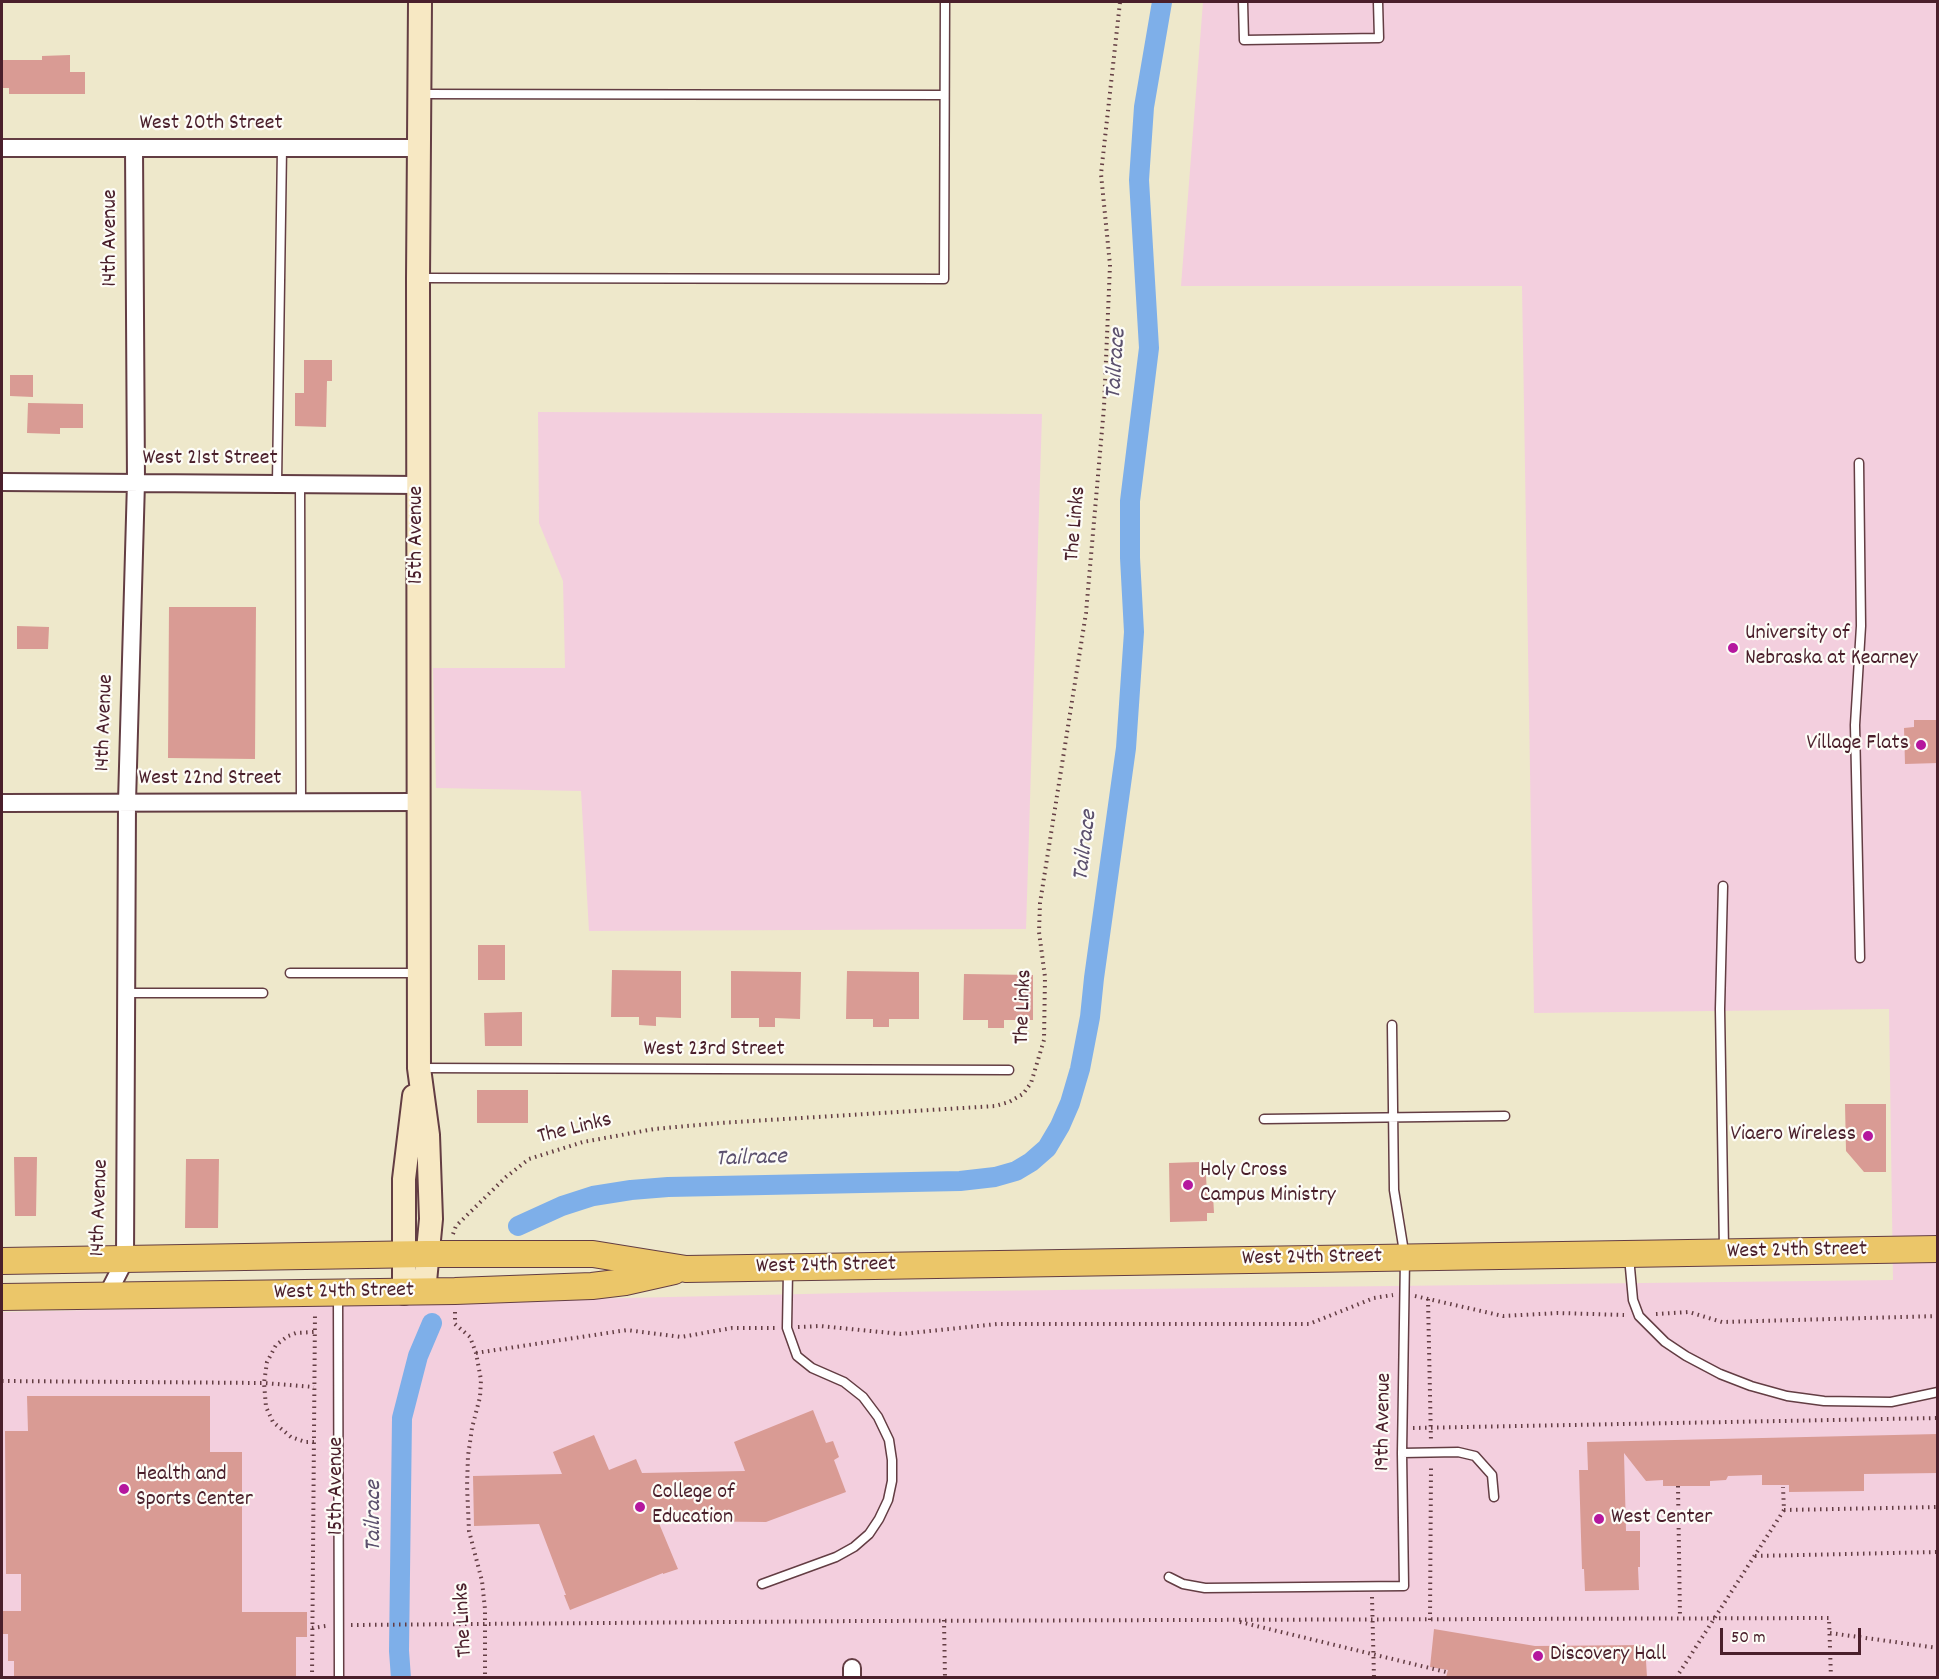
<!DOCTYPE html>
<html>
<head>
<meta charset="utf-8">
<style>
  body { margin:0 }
  #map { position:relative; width:1939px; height:1679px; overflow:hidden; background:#eee8cb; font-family:Dekko,sans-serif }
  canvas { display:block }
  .frame { position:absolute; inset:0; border:3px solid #4a1f2b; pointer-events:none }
  .scale { position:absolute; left:1720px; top:1628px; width:141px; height:27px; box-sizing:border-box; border:3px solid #4a1f2b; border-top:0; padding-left:8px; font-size:18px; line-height:21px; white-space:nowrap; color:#4a1f2b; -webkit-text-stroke:4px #fdfcf7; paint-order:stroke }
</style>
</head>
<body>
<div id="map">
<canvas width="1939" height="1679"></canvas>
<div class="frame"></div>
<div class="scale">50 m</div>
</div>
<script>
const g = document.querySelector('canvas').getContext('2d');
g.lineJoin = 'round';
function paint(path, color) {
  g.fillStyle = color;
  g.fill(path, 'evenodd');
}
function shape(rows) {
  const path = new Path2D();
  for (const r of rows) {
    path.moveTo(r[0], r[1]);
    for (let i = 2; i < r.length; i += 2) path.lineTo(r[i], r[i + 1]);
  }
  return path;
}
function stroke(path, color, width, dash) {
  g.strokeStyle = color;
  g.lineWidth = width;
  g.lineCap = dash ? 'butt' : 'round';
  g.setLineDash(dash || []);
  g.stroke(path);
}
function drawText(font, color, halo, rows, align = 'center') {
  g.font = font + ' Dekko,sans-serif';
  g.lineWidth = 4.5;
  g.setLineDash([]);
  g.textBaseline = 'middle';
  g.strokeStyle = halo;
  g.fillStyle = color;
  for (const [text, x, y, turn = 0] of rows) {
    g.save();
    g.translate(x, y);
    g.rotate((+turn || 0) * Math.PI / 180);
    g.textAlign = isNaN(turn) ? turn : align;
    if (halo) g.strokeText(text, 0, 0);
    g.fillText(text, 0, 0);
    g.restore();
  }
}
paint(shape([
  [1203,2,1937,2,1937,1677,2,1677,2,1312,893,1292,1893,1280,1889,1009,1534,1013,1522,286,1181,286],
  [538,412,1042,414,1026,929,589,931,581,791,436,788,433,668,565,668,563,581,539,523]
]), '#f3cfde');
stroke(shape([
  [518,1226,562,1206,593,1196,631,1190,668,1187,960,1181,995,1177,1016,1171,1031,1162,1047,1148,1060,1126,1070,1103,1080,1069,1090,1017,1094,978,1126,748,1134,632,1130,558,1130,501,1149,348,1139,180,1144,107,1162,2],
  [401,1678,399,1651,402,1418,418,1356,432,1323]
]), '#7eafe9', 20);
paint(shape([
  [70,55,70,72,85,72,85,94,9,94,9,88,2,88,2,60,42,60,42,56],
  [304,360,332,360,332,381,327,381,326,427,295,426,295,393,304,393],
  [10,375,33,375,33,397,10,396],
  [28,403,83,404,83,428,60,428,60,434,27,433],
  [169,607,256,607,255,759,168,758],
  [17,626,49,627,48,649,17,649],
  [1914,720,1938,720,1938,763,1905,764,1904,728,1914,727],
  [478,945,505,945,505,980,478,980],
  [612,970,681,971,681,1018,656,1017,656,1026,639,1025,639,1017,611,1017],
  [731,971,801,972,800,1019,775,1018,775,1027,759,1027,759,1018,731,1018],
  [847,971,919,972,919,1019,889,1019,889,1027,873,1027,873,1019,846,1019],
  [964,974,1033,975,1033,1020,1004,1020,1004,1028,988,1028,988,1020,963,1020],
  [522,1012,522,1046,485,1046,484,1013],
  [477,1090,528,1090,528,1123,477,1123],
  [1845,1104,1886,1104,1886,1172,1864,1172,1846,1151],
  [14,1157,37,1157,36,1216,15,1216],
  [186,1159,219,1159,218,1228,185,1228],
  [1199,1162,1199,1175,1206,1175,1207,1195,1213,1195,1214,1213,1207,1213,1207,1221,1170,1222,1169,1163],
  [27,1396,210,1396,210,1452,242,1452,242,1612,307,1612,307,1637,296,1637,296,1677,14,1677,14,1661,8,1661,8,1634,2,1634,2,1611,21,1611,21,1574,6,1574,5,1431,28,1431],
  [813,1410,826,1443,833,1441,839,1457,834,1460,846,1492,766,1522,658,1521,678,1569,663,1574,663,1573,570,1610,564,1595,566,1595,539,1524,474,1526,473,1476,562,1474,553,1452,594,1435,609,1470,636,1459,642,1473,745,1471,734,1442],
  [1938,1434,1938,1473,1864,1474,1864,1491,1789,1492,1789,1485,1762,1485,1762,1475,1728,1476,1726,1480,1710,1481,1710,1486,1663,1486,1663,1480,1646,1481,1624,1453,1626,1531,1640,1531,1640,1567,1638,1567,1639,1590,1585,1591,1584,1569,1582,1569,1579,1470,1588,1470,1587,1442],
  [1434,1629,1535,1646,1645,1645,1647,1677,1446,1677,1448,1670,1430,1667]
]), '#d99b94');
const lane = shape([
  [1243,2,1244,40,1379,38,1378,2],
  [421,94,944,95],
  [420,278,944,279,945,2],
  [1859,463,1861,626,1855,725,1860,958],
  [277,483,282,148],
  [300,483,301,802],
  [1723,886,1720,1009,1724,1249],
  [290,973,418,973],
  [126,993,263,993],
  [419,1068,1009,1070],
  [1264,1119,1505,1116],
  [1629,1257,1633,1300,1639,1316,1665,1342,1686,1356,1720,1374,1751,1386,1787,1396,1824,1401,1891,1402,1938,1392],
  [338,1294,339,1678],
  [1402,1453,1458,1452,1475,1456,1492,1475,1494,1497],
  [1169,1577,1183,1584,1205,1588,1404,1586,1402,1453,1405,1258,1394,1190,1392,1025],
  [762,1584,836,1557,854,1547,869,1534,879,1519,888,1500,892,1481,892,1460,889,1440,878,1417,863,1397,844,1382,812,1368,797,1356,787,1328,788,1271]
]);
const street = shape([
  [2,148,420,148],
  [2,482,418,485],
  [2,803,418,802],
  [107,1295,125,1260,127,802,136,482,134,148],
  [852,1668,852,1678]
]);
const secondary = shape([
  [420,2,418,278,419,1068,428,1135,431,1219,424,1292],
  [404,1293,404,1179,414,1096]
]);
const primary = shape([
  [2,1261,427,1254,593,1254,686,1269,1938,1249],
  [2,1297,455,1291,592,1286,625,1282,674,1271]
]);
stroke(lane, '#633d43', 11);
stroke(street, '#633d43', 20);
stroke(secondary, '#633d43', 26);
stroke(primary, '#633d43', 28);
stroke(shape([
  [453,1234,456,1226,506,1177,529,1159,583,1142,654,1129,720,1123,995,1106,1009,1102,1023,1094,1031,1083,1044,1040,1045,977,1039,932,1040,903,1086,613,1104,407,1110,265,1101,174,1120,2],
  [1415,1296,1503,1316,1558,1313,1624,1315],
  [1428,1299,1431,1442],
  [455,1312,455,1324,470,1337,476,1353,481,1380,480,1397,472,1428,468,1456,467,1486,469,1531,482,1581,485,1609,485,1678],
  [1656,1314,1689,1312,1722,1322,1938,1316],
  [798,1327,820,1326,901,1334,997,1324,1309,1324,1374,1298,1393,1295],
  [476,1353,627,1330,681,1337,732,1328,776,1328],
  [2,1381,264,1383,314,1387],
  [1413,1428,1938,1418],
  [314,1442,305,1442,291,1437,273,1422,266,1407,264,1383,267,1362,276,1345,288,1336,296,1333,314,1332],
  [1678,1486,1680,1618],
  [1784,1510,1938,1507],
  [1755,1556,1938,1552],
  [1372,1597,1374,1678],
  [944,1620,945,1678],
  [1430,1620,1431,1465],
  [1240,1622,1446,1672],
  [351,1625,859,1621,1829,1618,1831,1678],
  [312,1628,326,1626],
  [1830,1633,1938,1648],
  [312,1678,315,1312],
  [1676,1678,1784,1510,1783,1487]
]), '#633d43', 4, [1.5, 4.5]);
stroke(lane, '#fff', 8);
stroke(street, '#fff', 16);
stroke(secondary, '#f7e8c3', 22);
stroke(primary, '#ebc669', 26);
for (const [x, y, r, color] of [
  [1733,648,6,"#b5179e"],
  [1921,745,6,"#b5179e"],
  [1868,1136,6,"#b5179e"],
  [1188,1185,6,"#b5179e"],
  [124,1489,6,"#b5179e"],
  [640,1507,6,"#b5179e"],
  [1599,1519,6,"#b5179e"],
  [1538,1656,6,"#b5179e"]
]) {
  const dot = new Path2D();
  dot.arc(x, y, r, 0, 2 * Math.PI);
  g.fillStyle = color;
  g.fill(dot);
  stroke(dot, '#fdfcf7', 2);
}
drawText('22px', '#4a1f2b', '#fdfcf7', [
  ["West 20th Street",211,125],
  ["14th Avenue",112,238,-90],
  ["West 21st Street",210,460],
  ["The Links",1077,524,-85],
  ["15th Avenue",418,535,-90],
  ["14th Avenue",106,723,-88],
  ["West 22nd Street",210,780],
  ["The Links",1025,1007,-88],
  ["West 23rd Street",714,1051],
  ["The Links",575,1130,-14],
  ["14th Avenue",101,1208,-88],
  ["West 24th Street",1797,1252,-1],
  ["West 24th Street",1312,1259,-1],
  ["West 24th Street",826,1267,-1],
  ["West 24th Street",344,1293,-1],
  ["19th Avenue",1385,1422,-89],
  ["15th Avenue",338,1486,-90],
  ["The Links",465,1620,-93]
]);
drawText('22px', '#4a1f2b', '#fdfcf7', [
  ["University of",1745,635],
  ["Nebraska at Kearney",1745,660],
  ["Village Flats",1909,745,"right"],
  ["Viaero Wireless",1856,1136,"right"],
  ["Holy Cross",1200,1172],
  ["Campus Ministry",1200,1197],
  ["Health and",136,1476],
  ["Sports Center",136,1501],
  ["College of",652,1494],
  ["Education",652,1519],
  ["West Center",1611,1519],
  ["Discovery Hall",1550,1656]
], 'left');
drawText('italic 24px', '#5c516e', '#fdfcf7', [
  ["Tailrace",1118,364,-86],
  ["Tailrace",1087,846,-83],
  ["Tailrace",751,1160,-2],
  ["Tailrace",376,1516,-90]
]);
</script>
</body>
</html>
